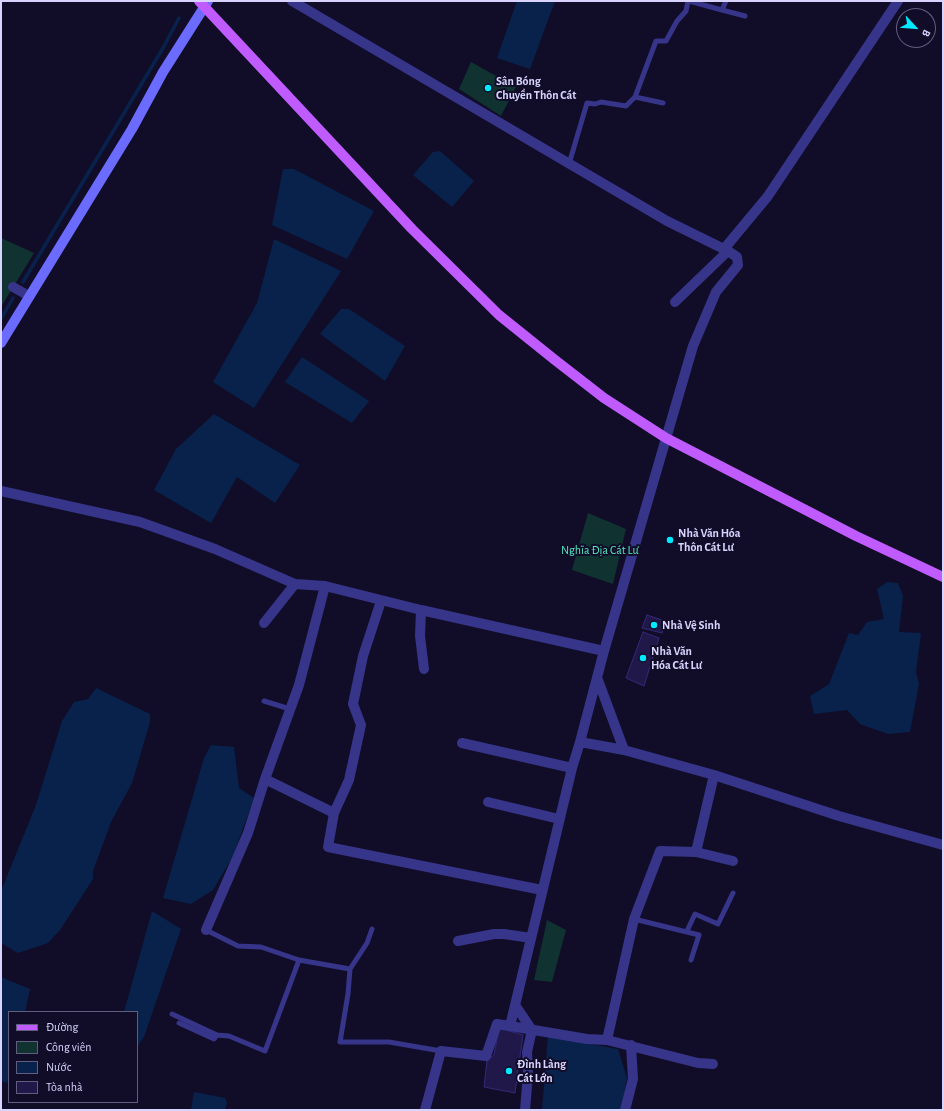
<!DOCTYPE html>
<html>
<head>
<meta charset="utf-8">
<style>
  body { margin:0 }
  #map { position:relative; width:944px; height:1111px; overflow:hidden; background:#110d28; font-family:"Alegreya Sans",sans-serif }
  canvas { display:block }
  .frame { position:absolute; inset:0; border:2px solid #d8d4ff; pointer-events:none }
  .legend { position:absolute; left:8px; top:1011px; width:130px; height:92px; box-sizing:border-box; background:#110d28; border:1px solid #615d7e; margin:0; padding:5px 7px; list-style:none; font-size:12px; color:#d8d4ff }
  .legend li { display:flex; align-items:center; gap:8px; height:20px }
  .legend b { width:20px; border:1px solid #615d7e }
  .north { position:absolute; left:896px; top:8px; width:40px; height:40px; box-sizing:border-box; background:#110d28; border:1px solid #615d7e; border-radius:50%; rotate:116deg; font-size:11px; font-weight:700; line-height:16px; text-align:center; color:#d8d4ff }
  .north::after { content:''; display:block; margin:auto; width:14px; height:18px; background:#00eaff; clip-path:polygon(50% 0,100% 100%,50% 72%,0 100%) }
</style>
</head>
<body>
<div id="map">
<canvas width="944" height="1111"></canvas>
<div class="frame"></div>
<ul class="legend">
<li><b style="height:5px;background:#bf5bff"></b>Đường</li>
<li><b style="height:11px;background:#103230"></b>Công viên</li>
<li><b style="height:11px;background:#08224c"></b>Nước</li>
<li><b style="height:11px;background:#21184a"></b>Tòa nhà</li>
</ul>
<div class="north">B</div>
</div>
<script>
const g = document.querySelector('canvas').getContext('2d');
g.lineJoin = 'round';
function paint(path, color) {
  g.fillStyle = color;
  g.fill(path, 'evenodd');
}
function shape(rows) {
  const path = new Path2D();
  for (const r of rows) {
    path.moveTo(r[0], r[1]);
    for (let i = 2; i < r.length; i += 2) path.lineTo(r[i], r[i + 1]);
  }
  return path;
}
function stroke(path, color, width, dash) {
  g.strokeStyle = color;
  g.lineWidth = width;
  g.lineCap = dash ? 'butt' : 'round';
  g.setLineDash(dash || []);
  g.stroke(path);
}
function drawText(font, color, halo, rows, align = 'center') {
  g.font = font + ' "Alegreya Sans",sans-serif';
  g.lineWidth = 4;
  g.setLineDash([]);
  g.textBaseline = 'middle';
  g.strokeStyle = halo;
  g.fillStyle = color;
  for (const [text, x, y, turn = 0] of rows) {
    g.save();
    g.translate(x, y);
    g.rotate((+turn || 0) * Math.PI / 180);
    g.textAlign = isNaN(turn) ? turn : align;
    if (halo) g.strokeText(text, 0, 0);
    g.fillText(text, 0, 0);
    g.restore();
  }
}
paint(shape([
  [471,62,516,87,501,116,459,89],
  [1,238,34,253,1,307],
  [588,513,626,529,613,584,572,570],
  [547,920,566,930,552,982,534,980]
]), '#103230');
paint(shape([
  [517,1,555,1,530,69,497,58],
  [440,151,474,181,452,207,413,175,433,152],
  [283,169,294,169,374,211,347,259,272,225],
  [274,239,341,271,254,408,213,382,257,303],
  [341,309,349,309,405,346,385,381,320,334],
  [302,357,369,401,352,423,285,382],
  [214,414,300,465,275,503,237,477,211,523,154,490,176,449],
  [887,582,898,583,903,596,899,632,921,633,916,672,919,684,910,732,888,734,860,724,847,710,814,714,810,696,829,684,849,633,858,635,867,622,884,619,877,589],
  [96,688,150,714,150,722,132,783,111,822,93,871,93,879,60,930,48,943,18,953,1,943,1,891,36,805,62,721,74,702,88,699],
  [211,745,234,747,239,788,254,798,233,856,213,890,191,904,163,898,204,758],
  [152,911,181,929,144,1037,137,1047,137,1012,124,1012],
  [1,977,30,989,25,1012,9,1012,9,1073,7,1083,1,1081],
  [548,1036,618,1049,627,1078,622,1110,542,1110],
  [194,1092,225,1098,227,1103,225,1110,191,1110]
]), '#08224c');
stroke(shape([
  [23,282,163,48,179,18],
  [1,319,13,298]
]), '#08224c', 3.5);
const building = shape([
  [647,615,665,621,662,633,642,628,647,615],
  [643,632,659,638,644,686,626,678,643,632],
  [499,1028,523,1035,515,1093,484,1087,487,1060,494,1055,499,1028]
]);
paint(building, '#21184a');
stroke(building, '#362878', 1);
stroke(shape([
  [689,1,722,10,726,1],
  [722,10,745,16],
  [635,97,663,103],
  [569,164,587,103,595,104,601,102,626,106,635,97,656,41,666,41,677,21,686,11,688,1],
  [264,701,290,709],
  [634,919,699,935,691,960],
  [372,929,367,943,350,969,348,994,340,1042,389,1042,441,1051],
  [206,930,238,946,261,947,299,960,350,969],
  [687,931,695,914,718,924,733,893],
  [172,1014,217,1035,229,1036,265,1051,299,960],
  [179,1023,214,1039,217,1035]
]), '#36358a', 5);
stroke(shape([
  [292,1,667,221,728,251],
  [724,249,768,196,898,1],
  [13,287,29,296],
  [1,491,140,522,215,549,295,584,325,586,421,610,604,651],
  [381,601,363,656,353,704,361,725,349,780,334,813,328,847,542,890],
  [421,610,420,636,424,669],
  [264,623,295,584],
  [598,680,624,750],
  [580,742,624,750,714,775,839,816,943,845],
  [462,743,572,768],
  [265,779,334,813],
  [488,802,559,819],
  [696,852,733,861],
  [206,930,248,833,265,779,299,685,325,586],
  [458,941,494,934,504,934,531,938],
  [515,1005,532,1030,527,1052,528,1074,525,1110],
  [510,1026,587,1039,607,1040,698,1063,713,1064],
  [607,1040,634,919,660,851,696,852,714,775],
  [425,1110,441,1051,486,1056,497,1024,510,1026,572,768,580,742,604,651,693,346,716,292,738,265,737,257,728,251,675,302],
  [625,1110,633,1079,631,1045]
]), '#36358a', 10);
stroke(shape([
  [1,343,132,129,163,72,208,1]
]), '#6c6bff', 10);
stroke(shape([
  [199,1,412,229,499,315,555,360,604,398,666,438,856,536,943,577]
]), '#bf5bff', 10);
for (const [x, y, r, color] of [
  [488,88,4,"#00eaff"],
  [670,540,4,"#00eaff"],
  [654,625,4,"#00eaff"],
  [643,658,4,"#00eaff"],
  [509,1071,4,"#00eaff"]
]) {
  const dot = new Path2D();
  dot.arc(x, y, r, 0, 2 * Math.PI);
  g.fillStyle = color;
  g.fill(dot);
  stroke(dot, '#110d28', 1.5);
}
drawText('bold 12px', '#d8d4ff', '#110d28', [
  ["Sân Bóng",496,81],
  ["Chuyền Thôn Cát",496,95],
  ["Nhà Văn Hóa",678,533],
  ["Thôn Cát Lư",678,547],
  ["Nhà Vệ Sinh",662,625],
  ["Nhà Văn",651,651],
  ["Hóa Cát Lư",651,665],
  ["Đình Làng",517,1064],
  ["Cát Lớn",517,1078]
], 'left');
drawText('12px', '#56e9c2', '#110d28', [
  ["Nghĩa Địa Cát Lư",600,550]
]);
</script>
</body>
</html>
